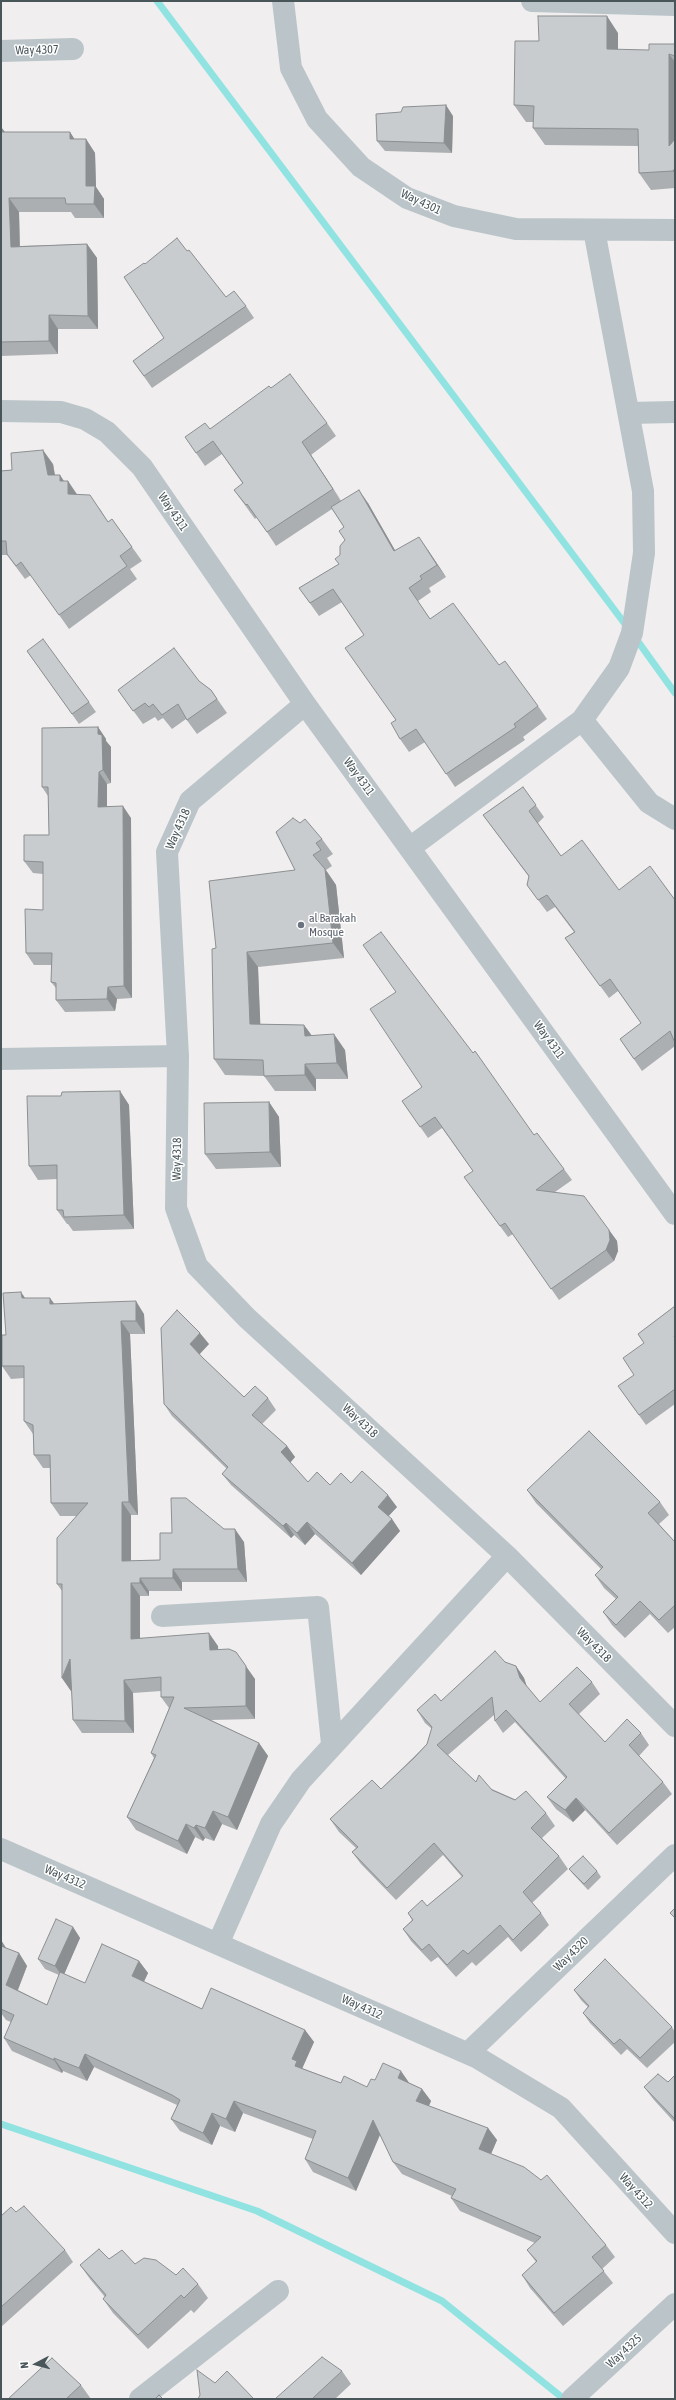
<!DOCTYPE html>
<html>
<head>
<meta charset="utf-8">
<style>
  body { margin:0 }
  #map { position:relative; width:676px; height:2400px; overflow:hidden; background:#f0eeee; font-family:"Asap Condensed",sans-serif }
  canvas { display:block }
  .frame { position:absolute; inset:0; border:2px solid #485559; pointer-events:none }
  .north { position:absolute; left:16px; top:2344px; width:40px; height:40px; -webkit-text-stroke:3px #fff; paint-order:stroke; rotate:264deg; font-size:11px; font-weight:700; line-height:16px; text-align:center; color:#485559 }
  .north::after { content:''; display:block; margin:auto; width:14px; height:18px; background:#485559; clip-path:polygon(50% 0,100% 100%,50% 72%,0 100%) }
</style>
</head>
<body>
<div id="map">
<canvas width="676" height="2400"></canvas>
<div class="frame"></div>
<div class="north">N</div>
</div>
<script>
const g = document.querySelector('canvas').getContext('2d');
g.lineJoin = 'round';
function shape(rows) {
  const path = new Path2D();
  for (const r of rows) {
    path.moveTo(r[0], r[1]);
    for (let i = 2; i < r.length; i += 2) path.lineTo(r[i], r[i + 1]);
  }
  return path;
}
function stroke(path, color, width, dash) {
  g.strokeStyle = color;
  g.lineWidth = width;
  g.lineCap = dash ? 'butt' : 'round';
  g.setLineDash(dash || []);
  g.stroke(path);
}
function paint(path, color) {
  g.fillStyle = color;
  g.fill(path, 'evenodd');
}
function drawText(font, color, halo, rows, align = 'center') {
  g.font = font + ' "Asap Condensed",sans-serif';
  g.lineWidth = 3;
  g.setLineDash([]);
  g.textBaseline = 'middle';
  g.strokeStyle = halo;
  g.fillStyle = color;
  for (const [text, x, y, turn = 0] of rows) {
    g.save();
    g.translate(x, y);
    g.rotate((+turn || 0) * Math.PI / 180);
    g.textAlign = isNaN(turn) ? turn : align;
    if (halo) g.strokeText(text, 0, 0);
    g.fillText(text, 0, 0);
    g.restore();
  }
}
stroke(shape([
  [157,1,628,628],
  [634,636,675,693],
  [1,2124,257,2211,442,2301,564,2399]
]), '#91e3e2', 7);
stroke(shape([
  [283,1,291,68,317,119,361,167,407,198,454,216,516,229,675,230],
  [532,1,675,5],
  [1,51,73,49],
  [1,411,61,412,85,419,107,432,142,467,305,704,675,1214],
  [629,413,675,412],
  [305,704,190,801,167,852,178,1056,176,1208,197,1266,247,1318,507,1556,675,1726],
  [582,720,649,803,675,819],
  [411,847,582,720,619,668,632,633,644,553,643,491,594,230],
  [1,1059,178,1056],
  [162,1616,318,1607,332,1744],
  [1,1849,478,2058,561,2108,675,2233],
  [218,1944,271,1824,301,1780,507,1556],
  [468,2053,675,1855],
  [140,2399,278,2291],
  [572,2399,675,2304]
]), '#bbc5c9', 22);
paint(shape([
  [618,33,618,50,649,50,675,44,675,188,651,190,639,173,638,146,545,145,533,128,534,122,526,122,514,105,539,41],
  [453,116,452,153,385,151,377,141],
  [1,127,5,132,70,132,74,139,86,139,95,153,96,187,104,199,104,218,75,218,71,212,19,212,20,246,87,244,97,258,98,329,58,329,58,354,1,356],
  [187,251,226,297,246,306,254,318,152,388,133,361,164,338,145,264],
  [271,388,327,423,336,436,311,455,341,501,368,503,395,551,428,550,446,577,429,588,431,592,418,601,430,619,499,665,538,706,547,719,523,737,525,740,455,787,425,742,409,752,400,739,396,720,364,635,342,602,319,616,299,588,339,564,340,555,345,540,344,527,332,509,276,546,257,517,255,519,234,490,243,484,222,454,205,466,196,453,210,429],
  [53,464,55,475,60,475,63,481,68,481,77,494,100,509,108,522,112,519,142,561,130,569,137,579,69,629,31,575,25,579,7,555,1,555,1,471,12,470],
  [27,651,89,702,96,712,79,724],
  [199,681,211,690,227,713,197,734,186,719,172,729,163,718,158,721,155,717,143,724,118,690],
  [98,727,106,739,106,741,111,747,111,783,107,784,107,806,131,818,132,998,117,999,115,1011,65,1012,56,1000,56,988,51,982,52,965,34,965,26,953,43,910,43,874,33,873,24,861,49,835,48,796,42,787],
  [523,787,544,817,538,823,561,856,619,890,675,900,675,1046,642,1071,620,1039,641,1023,618,991,609,998,565,938,574,932,555,907,547,912,527,885,529,877,483,815],
  [276,832,322,839,333,854,327,858,332,866,326,870,336,885,344,958,258,967,260,1024,304,1025,312,1036,345,1050,348,1079,316,1079,316,1091,275,1091,264,1076,225,1075,214,1059,216,948,295,870],
  [120,1091,129,1105,134,1229,73,1231,68,1224,67,1224,57,1210,57,1179,38,1180,29,1166,61,1096],
  [402,1101,534,1135,564,1169,572,1180,555,1192,609,1230,617,1241,618,1251,614,1261,559,1300,513,1234,508,1237,472,1188,473,1171,442,1128,428,1138],
  [269,1102,279,1117,281,1167,216,1169,205,1154],
  [26,1298,54,1304,144,1314,145,1334,130,1334,138,1515,131,1515,131,1561,160,1560,172,1533,224,1529,244,1542,247,1582,182,1582,182,1591,149,1591,149,1596,140,1596,140,1638,218,1646,218,1650,255,1679,255,1719,211,1720,259,1743,268,1756,237,1830,222,1824,214,1841,205,1838,203,1841,195,1837,187,1854,136,1830,127,1817,154,1758,151,1753,169,1708,161,1697,161,1691,133,1693,134,1733,82,1733,73,1720,72,1688,71,1691,62,1678,62,1591,57,1584,76,1516,60,1516,51,1503,50,1468,43,1468,34,1455,33,1434,24,1421,24,1378,11,1379,2,1366],
  [675,1306,675,1404,646,1425,618,1386,634,1375,644,1343,638,1334],
  [161,1328,209,1344,199,1354,244,1397,268,1398,276,1410,262,1424,287,1446,295,1457,290,1463,308,1482,330,1485,351,1483,397,1507,388,1516,392,1519,400,1531,361,1575,315,1534,305,1545,294,1535,291,1538,231,1485,222,1474,227,1469,172,1416,164,1404],
  [527,1490,660,1502,669,1515,659,1524,675,1542,675,1627,668,1633,650,1614,625,1638,612,1625,603,1612,616,1599,604,1588,595,1575,601,1569,536,1503],
  [505,1662,516,1666,524,1678,527,1687,540,1702,592,1682,600,1694,579,1714,605,1742,641,1733,649,1745,639,1756,663,1782,672,1794,617,1845,585,1810,573,1822,556,1809,547,1797,566,1779,515,1722,503,1733,495,1721,494,1715,448,1755,476,1782,546,1813,555,1826,542,1838,559,1856,568,1869,532,1903,541,1913,549,1925,535,1939,521,1952,508,1937,476,1966,472,1962,456,1977,438,1957,431,1962,411,1941,403,1929,412,1920,408,1913,427,1906,462,1877,443,1855,396,1900,361,1864,352,1852,356,1848,339,1832,330,1819,381,1789,427,1744,432,1729,425,1723,417,1710,441,1701],
  [569,1869,597,1871,601,1877,588,1890,573,1874],
  [73,1927,80,1938,64,1974,85,1983,139,1961,148,1973,144,1982,202,2009,305,2030,314,2042,302,2068,341,2083,367,2087,375,2080,410,2083,422,2089,431,2101,429,2106,488,2128,497,2140,491,2154,606,2245,615,2257,602,2269,613,2283,563,2326,530,2288,522,2275,536,2262,527,2250,535,2243,460,2211,451,2198,452,2196,402,2174,393,2162,380,2135,356,2191,313,2172,305,2159,313,2139,243,2113,235,2132,220,2126,212,2145,180,2131,171,2119,177,2105,94,2067,87,2081,63,2071,62,2073,12,2051,4,2038,11,2022,6,2020,1,2013,1,1940,6,1948,19,1953,27,1966,18,1990,47,2005,59,1975,45,1969,38,1959],
  [574,1990,672,2027,675,2032,675,2042,647,2068,627,2049,621,2055,590,2023,583,2013,588,2007,581,2000],
  [675,2075,675,2123,654,2100,644,2087,668,2082],
  [16,2212,65,2250,73,2262,1,2327,1,2216],
  [109,2259,135,2264,176,2275,198,2284,208,2298,194,2313,191,2310,148,2349,113,2313,103,2299,105,2297,90,2279,80,2265],
  [342,2371,351,2384,335,2399,275,2399],
  [81,2385,91,2399,8,2399]
]), '#acafb2');
paint(shape([
  [607,16,618,33,618,66,607,49],
  [669,54,675,62,675,154,669,146],
  [446,105,453,116,452,153,444,143],
  [1,127,7,135,1,137],
  [70,132,79,146,70,139],
  [86,139,95,153,96,187,104,199,104,218,94,204,86,186],
  [675,168,675,174,673,171],
  [9,198,19,212,20,260,11,247],
  [87,244,97,258,98,329,88,316],
  [49,315,58,329,58,354,49,341],
  [302,442,311,455,342,502,333,489],
  [43,450,53,464,57,489,48,475],
  [60,475,68,487,68,481,77,495,78,507,60,481],
  [359,490,368,503,403,564,394,551],
  [419,537,428,550,446,577,437,565],
  [98,727,106,739,106,741,111,747,111,783,103,770,98,734],
  [99,772,107,784,107,819,98,807],
  [123,806,131,818,132,998,124,986],
  [325,869,336,885,344,958,333,943],
  [247,952,258,967,261,1040,250,1024],
  [108,987,117,999,115,1011,107,999],
  [304,1025,315,1040,305,1036],
  [334,1034,345,1050,348,1079,337,1063],
  [305,1064,316,1079,316,1091,305,1075],
  [120,1091,129,1105,134,1229,124,1215],
  [269,1102,279,1117,281,1167,270,1152],
  [609,1230,617,1241,618,1251,614,1261,606,1250],
  [21,1292,30,1305,22,1298],
  [50,1298,59,1310,50,1304],
  [136,1301,144,1314,145,1334,136,1321],
  [121,1321,130,1334,138,1515,129,1502],
  [200,1333,209,1344,198,1356,190,1344],
  [287,1446,295,1457,289,1464,281,1452],
  [388,1495,397,1507,386,1519,378,1507],
  [122,1502,131,1515,131,1574,122,1561],
  [392,1519,400,1531,361,1575,352,1563],
  [307,1522,315,1534,305,1545,297,1533],
  [286,1523,294,1535,291,1538,283,1526],
  [235,1529,244,1542,247,1582,238,1569],
  [173,1569,182,1582,182,1591,173,1578],
  [140,1578,149,1591,149,1596,140,1583],
  [131,1583,140,1596,140,1652,131,1639],
  [209,1633,218,1646,219,1663,210,1650],
  [236,1652,255,1679,255,1719,246,1706],
  [70,1659,79,1672,71,1691,62,1678],
  [516,1666,524,1678,528,1690,520,1678],
  [124,1680,133,1693,134,1733,125,1721],
  [259,1743,268,1756,237,1830,228,1817],
  [576,1798,585,1810,573,1822,565,1810],
  [213,1811,222,1824,214,1841,205,1828],
  [186,1824,195,1837,187,1854,178,1841],
  [196,1825,205,1838,203,1841,194,1828],
  [73,1927,80,1938,63,1977,55,1966],
  [1,1940,6,1948,1,1948],
  [19,1953,27,1966,15,1997,6,1985],
  [139,1961,148,1973,140,1989,132,1976],
  [305,2030,314,2042,302,2069,295,2066,292,2059],
  [85,2054,94,2067,87,2081,79,2068],
  [54,2058,63,2071,62,2073,54,2060],
  [401,2071,410,2084,398,2078],
  [422,2089,431,2101,425,2114,416,2101],
  [234,2101,243,2113,235,2132,226,2119],
  [212,2113,220,2126,212,2145,203,2133],
  [373,2120,381,2132,356,2191,348,2178],
  [488,2128,497,2140,488,2161,479,2149]
]), '#8c8f91');
const building = shape([
  [538,16,607,16,607,49,649,50,649,44,675,44,675,56,669,54,669,146,675,139,675,168,673,171,639,173,638,129,533,128,534,106,514,105,515,41,539,41,538,16],
  [446,105,444,143,377,141,376,114,401,112,403,107,446,105],
  [1,132,70,132,70,139,86,139,86,186,95,186,94,204,66,204,65,198,9,198,11,247,87,244,88,316,49,315,49,341,1,342,1,132],
  [177,238,187,251,189,250,226,297,234,291,246,306,144,376,133,361,164,338,124,277,144,263,145,264,177,238],
  [290,374,327,423,302,442,333,489,267,532,247,504,246,505,234,490,243,483,213,441,196,453,185,437,205,423,210,429,269,386,271,388,290,374],
  [43,450,48,475,60,475,60,481,68,481,68,494,90,495,108,522,112,519,132,547,120,556,127,566,59,615,21,562,16,566,7,554,6,541,1,541,1,471,12,470,11,453,43,450],
  [359,490,394,551,419,537,437,565,420,576,422,579,409,588,430,619,453,603,499,665,505,661,538,706,514,724,516,727,446,774,416,729,400,739,391,723,396,720,345,648,364,635,333,589,310,603,299,588,339,564,335,559,340,555,340,546,345,540,339,531,344,527,331,507,359,490],
  [43,639,89,702,72,714,27,651,43,639],
  [174,648,199,681,211,690,217,699,187,720,178,704,162,715,153,704,149,707,145,703,133,711,118,690,174,648],
  [98,727,98,734,102,735,103,770,99,772,98,807,123,806,124,986,108,987,107,999,56,1000,56,983,51,982,52,953,26,953,25,909,43,910,43,862,24,861,24,835,49,835,48,787,42,787,42,728,98,727],
  [523,787,536,805,529,811,561,856,582,840,619,890,650,866,675,900,675,1043,670,1031,634,1059,620,1039,641,1023,610,979,600,986,565,938,575,932,547,895,538,900,527,885,529,876,483,815,523,787],
  [293,818,300,823,305,819,322,839,316,843,321,850,313,855,325,869,333,943,247,952,250,1024,304,1025,305,1036,334,1034,337,1063,305,1064,305,1075,264,1076,263,1060,214,1059,212,949,216,948,209,881,295,870,276,832,293,818],
  [381,932,473,1053,475,1051,534,1135,537,1133,564,1169,536,1190,584,1196,609,1230,610,1240,606,1250,551,1289,505,1223,500,1226,464,1177,473,1171,435,1117,420,1127,402,1101,422,1087,370,1009,396,992,363,945,381,932],
  [120,1091,124,1215,64,1217,63,1210,57,1210,57,1165,29,1166,27,1096,61,1096,62,1092,120,1091],
  [269,1102,270,1152,205,1154,204,1103,269,1102],
  [21,1292,22,1298,50,1298,50,1304,136,1301,136,1321,121,1321,129,1502,122,1502,122,1561,160,1560,160,1533,172,1533,171,1498,186,1498,224,1529,235,1529,238,1569,173,1569,173,1578,140,1578,140,1583,131,1583,131,1639,209,1633,210,1650,229,1649,236,1652,246,1666,246,1706,184,1708,259,1743,228,1817,213,1811,205,1828,196,1825,194,1828,186,1824,178,1841,127,1817,156,1755,151,1753,174,1697,161,1697,161,1677,124,1680,125,1721,73,1720,70,1659,62,1678,62,1584,57,1584,57,1538,88,1503,51,1503,50,1455,34,1455,33,1425,24,1421,24,1366,2,1366,2,1335,6,1335,3,1293,21,1292],
  [675,1306,675,1335,674,1336,675,1338,675,1389,639,1415,618,1386,634,1375,623,1358,644,1343,638,1334,675,1306],
  [177,1310,200,1333,190,1344,203,1358,244,1397,255,1386,268,1398,252,1415,287,1446,281,1452,308,1482,317,1472,330,1485,341,1473,351,1483,362,1471,388,1495,378,1507,392,1519,352,1563,307,1522,297,1533,286,1523,283,1526,222,1474,228,1467,164,1404,161,1328,177,1310],
  [589,1431,660,1502,648,1513,675,1542,675,1605,659,1620,640,1601,616,1625,603,1612,618,1597,595,1575,603,1567,527,1490,589,1431],
  [495,1651,505,1662,516,1666,520,1678,540,1702,577,1667,592,1682,569,1704,605,1742,627,1719,641,1733,629,1745,663,1782,609,1833,576,1798,565,1810,547,1797,567,1777,506,1710,495,1721,492,1697,437,1745,476,1782,479,1775,492,1790,515,1800,526,1791,546,1813,531,1828,559,1856,523,1892,541,1913,526,1927,513,1940,500,1925,468,1954,463,1950,447,1965,429,1944,422,1950,403,1929,413,1920,408,1913,422,1900,427,1906,463,1876,434,1843,387,1888,352,1852,358,1847,330,1819,372,1780,381,1789,414,1758,427,1744,432,1727,417,1710,435,1694,441,1701,495,1651],
  [583,1856,597,1871,584,1884,569,1869,583,1856],
  [675,1908,675,1918,670,1913,675,1908],
  [56,1919,73,1927,55,1966,38,1959,56,1919],
  [102,1944,139,1961,132,1976,202,2009,211,1988,305,2030,292,2059,297,2061,295,2066,341,2083,344,2076,367,2087,371,2079,375,2080,383,2063,401,2071,398,2078,422,2089,416,2101,488,2128,479,2149,524,2167,541,2180,547,2175,606,2245,592,2257,604,2271,554,2313,522,2275,537,2261,527,2250,541,2237,451,2198,456,2189,393,2162,373,2120,348,2178,305,2159,316,2131,234,2101,226,2119,212,2113,203,2133,171,2119,180,2100,172,2095,85,2054,79,2068,54,2058,54,2060,4,2038,14,2015,1,2009,1,1946,19,1953,6,1985,47,2005,60,1972,85,1983,102,1944],
  [605,1959,672,2027,640,2058,620,2039,614,2044,583,2013,589,2006,574,1990,605,1959],
  [658,2074,668,2082,675,2075,675,2119,644,2087,658,2074],
  [24,2206,65,2250,1,2307,1,2216,11,2207,16,2212,24,2206],
  [99,2249,109,2259,122,2250,135,2264,144,2258,156,2260,176,2275,183,2268,198,2284,184,2298,181,2295,138,2335,103,2299,106,2295,80,2265,99,2249],
  [322,2357,342,2371,313,2398,314,2399,275,2399,322,2357],
  [52,2358,81,2385,66,2399,8,2399,52,2358],
  [197,2370,215,2383,227,2371,254,2399,198,2399,200,2395,197,2370],
  [159,2395,163,2399,155,2399,159,2395]
]);
paint(building, '#c8cccf');
stroke(building, '#8c8f91', 1);
for (const [x, y, r, color] of [
  [301,925,4,"#6b7280"]
]) {
  const dot = new Path2D();
  dot.arc(x, y, r, 0, 2 * Math.PI);
  g.fillStyle = color;
  g.fill(dot);
  stroke(dot, '#fff', 1.5);
}
drawText('12px', '#485559', '#fff', [
  ["Way 4307",37,50,-1],
  ["Way 4301",421,202,25],
  ["Way 4311",173,512,56],
  ["Way 4311",359,777,54],
  ["Way 4318",178,829,-66],
  ["Way 4311",549,1040,54],
  ["Way 4318",177,1159,-89],
  ["Way 4318",360,1421,43],
  ["Way 4318",594,1645,45],
  ["Way 4312",65,1877,23],
  ["Way 4320",571,1954,-44],
  ["Way 4312",362,2007,24],
  ["Way 4312",636,2191,48],
  ["Way 4325",624,2351,-43]
]);
drawText('12px', '#5b616d', '#fff', [
  ["al Barakah",309,918],
  ["Mosque",309,932]
], 'left');
</script>
</body>
</html>
